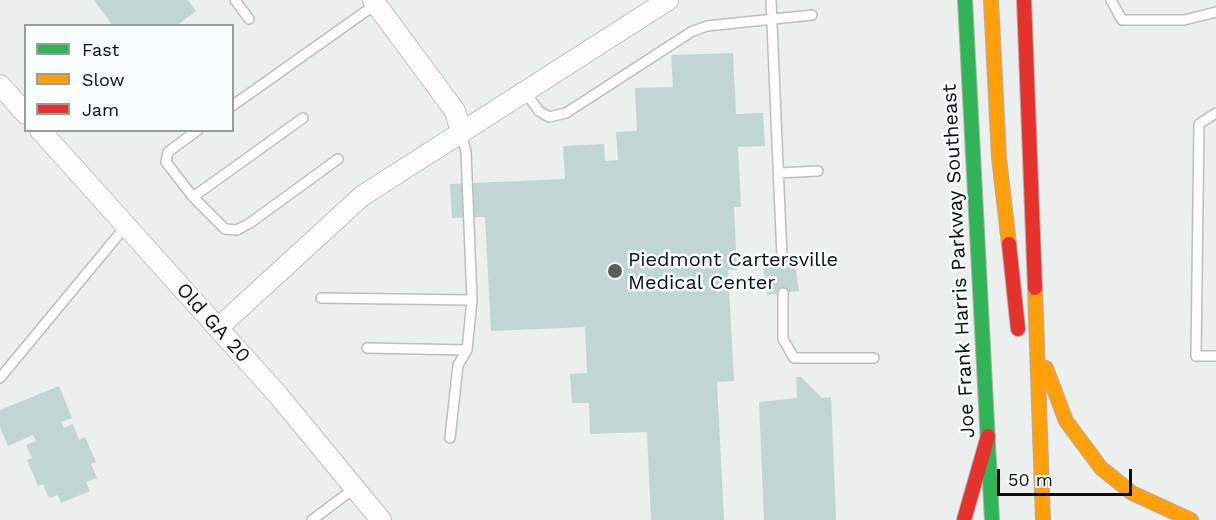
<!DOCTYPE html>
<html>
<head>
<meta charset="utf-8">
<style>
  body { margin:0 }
  #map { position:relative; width:1216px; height:520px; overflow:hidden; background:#ebefee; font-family:"Work Sans",sans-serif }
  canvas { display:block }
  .legend { position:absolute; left:24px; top:24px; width:210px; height:108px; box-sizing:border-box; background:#f7fdfc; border:2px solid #999e9d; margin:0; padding:8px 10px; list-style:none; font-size:18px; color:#0d0f0f }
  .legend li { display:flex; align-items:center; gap:12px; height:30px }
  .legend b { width:30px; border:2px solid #999e9d }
  .scale { position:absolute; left:997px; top:469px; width:135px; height:27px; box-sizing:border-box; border:3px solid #0d0f0f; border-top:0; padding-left:8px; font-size:18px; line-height:21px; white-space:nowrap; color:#0d0f0f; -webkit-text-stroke:4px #f7fdfc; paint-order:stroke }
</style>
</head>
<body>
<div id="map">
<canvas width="1216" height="520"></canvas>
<ul class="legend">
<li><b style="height:8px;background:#30b455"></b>Fast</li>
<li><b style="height:8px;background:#ff9f0a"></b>Slow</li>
<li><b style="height:8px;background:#e5322d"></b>Jam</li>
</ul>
<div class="scale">50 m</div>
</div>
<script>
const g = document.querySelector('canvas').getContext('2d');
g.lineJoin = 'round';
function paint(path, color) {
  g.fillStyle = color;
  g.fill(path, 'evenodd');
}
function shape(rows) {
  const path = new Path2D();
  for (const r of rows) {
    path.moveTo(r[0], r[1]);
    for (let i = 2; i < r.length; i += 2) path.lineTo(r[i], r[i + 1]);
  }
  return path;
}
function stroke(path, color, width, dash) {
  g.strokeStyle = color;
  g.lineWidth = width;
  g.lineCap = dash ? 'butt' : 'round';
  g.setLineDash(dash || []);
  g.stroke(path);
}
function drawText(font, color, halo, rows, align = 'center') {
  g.font = font + ' "Work Sans",sans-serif';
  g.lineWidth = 5;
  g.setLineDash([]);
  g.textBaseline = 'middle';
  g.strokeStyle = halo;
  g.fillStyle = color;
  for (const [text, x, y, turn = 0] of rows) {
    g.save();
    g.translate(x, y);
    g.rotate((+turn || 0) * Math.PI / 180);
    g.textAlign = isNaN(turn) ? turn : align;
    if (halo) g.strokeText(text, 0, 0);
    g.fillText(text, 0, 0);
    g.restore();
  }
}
paint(shape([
  [94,0,188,0,196,11,176,26,113,26],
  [733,53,736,114,763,113,765,146,738,147,741,207,734,207,737,270,728,270,734,381,717,382,724,520,651,520,647,432,590,434,589,403,572,403,570,374,587,373,585,327,491,331,485,217,452,218,450,184,565,179,563,146,604,144,605,161,618,160,616,132,637,131,635,88,673,87,671,55],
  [794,257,799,291,767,295,762,260],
  [796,377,801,377,822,398,831,397,836,520,764,520,759,402,797,398],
  [59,386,72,418,61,422,64,428,73,424,79,440,85,437,96,462,91,464,97,478,86,482,90,491,61,503,58,495,49,498,43,484,38,486,27,460,32,458,26,445,36,441,33,435,8,446,0,427,0,410]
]), '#c1d5d2');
const lane = shape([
  [235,0,249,19],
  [771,0,782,258],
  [1111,0,1122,20,1184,20,1216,12],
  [525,92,539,111,549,117,566,113,691,32,707,26,812,15],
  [232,106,376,4],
  [1216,113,1199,124,1196,356,1216,356],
  [198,130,168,152,166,162,193,197,225,229,237,230,250,223,338,159],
  [779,173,818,171],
  [193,197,303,118],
  [783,293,783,339,794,358,874,358],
  [321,298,472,300],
  [367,348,467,350],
  [0,378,125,227],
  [450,438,458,365,467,350,472,300,466,152,461,132],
  [312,520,356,487]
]);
const street = shape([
  [373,0,455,111,461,132],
  [0,85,26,114],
  [40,130,278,395,381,520],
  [218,328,362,196,668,0]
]);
const fast = shape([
  [965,0,992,520]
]);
const slow = shape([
  [991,0,999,158,1009,244],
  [1035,288,1043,520],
  [1046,368,1066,421,1101,468,1132,493,1191,520]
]);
const jam = shape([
  [1024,0,1035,288],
  [1009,244,1018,329],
  [964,520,988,436]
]);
stroke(lane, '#bcbebe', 12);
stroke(street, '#bcbebe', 22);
stroke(fast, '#b2acb4', 16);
stroke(slow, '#b2acb4', 16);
stroke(jam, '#b2acb4', 16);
stroke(lane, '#fcfdfc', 9);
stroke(street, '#fcfdfc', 20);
stroke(fast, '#30b455', 14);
stroke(slow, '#ff9f0a', 14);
stroke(jam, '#e5322d', 14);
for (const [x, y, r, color] of [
  [615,271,8,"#5b5d5d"]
]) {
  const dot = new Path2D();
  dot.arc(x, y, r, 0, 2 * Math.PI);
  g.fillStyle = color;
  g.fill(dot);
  stroke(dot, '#f7fdfc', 2);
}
drawText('20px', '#0d0f0f', '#f7fdfc', [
  ["Piedmont Cartersville",628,260],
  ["Medical Center",628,283]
], 'left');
drawText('20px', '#0d0f0f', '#f7fdfc', [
  ["Joe Frank Harris Parkway Southeast",959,261,-93],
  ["Old GA 20",213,323,48]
]);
</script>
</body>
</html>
